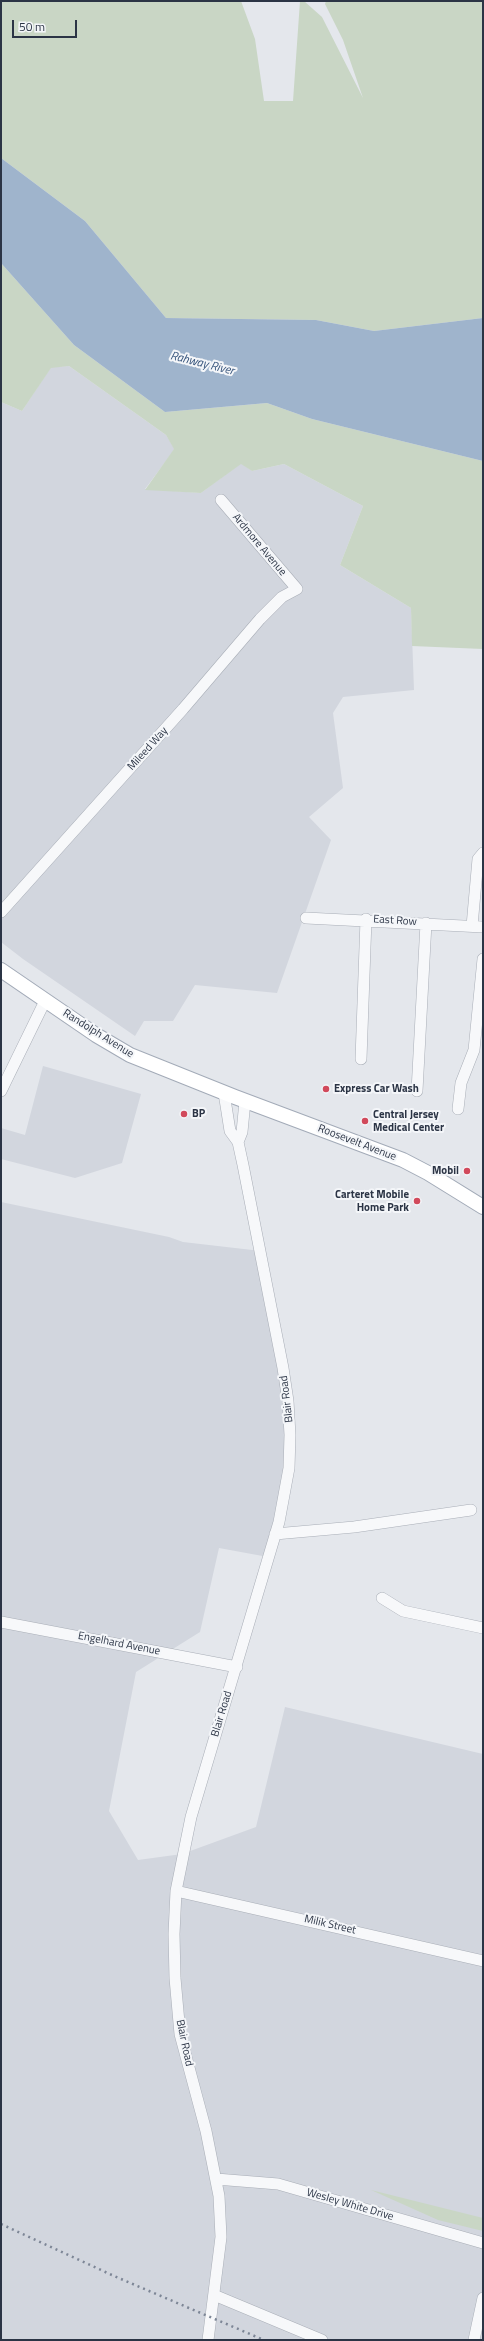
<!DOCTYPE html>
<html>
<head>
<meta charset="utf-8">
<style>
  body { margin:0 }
  #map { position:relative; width:484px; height:2341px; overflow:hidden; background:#e4e7ec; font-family:"Titillium Web",sans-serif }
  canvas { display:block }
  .frame { position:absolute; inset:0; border:2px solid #2b3445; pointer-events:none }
  .scale { position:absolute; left:12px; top:20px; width:65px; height:18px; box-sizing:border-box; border:2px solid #2b3445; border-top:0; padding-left:5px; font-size:12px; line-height:14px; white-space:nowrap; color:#2b3445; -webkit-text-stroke:3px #f4f6f9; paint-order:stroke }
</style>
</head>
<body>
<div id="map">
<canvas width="484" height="2341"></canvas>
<div class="frame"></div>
<div class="scale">50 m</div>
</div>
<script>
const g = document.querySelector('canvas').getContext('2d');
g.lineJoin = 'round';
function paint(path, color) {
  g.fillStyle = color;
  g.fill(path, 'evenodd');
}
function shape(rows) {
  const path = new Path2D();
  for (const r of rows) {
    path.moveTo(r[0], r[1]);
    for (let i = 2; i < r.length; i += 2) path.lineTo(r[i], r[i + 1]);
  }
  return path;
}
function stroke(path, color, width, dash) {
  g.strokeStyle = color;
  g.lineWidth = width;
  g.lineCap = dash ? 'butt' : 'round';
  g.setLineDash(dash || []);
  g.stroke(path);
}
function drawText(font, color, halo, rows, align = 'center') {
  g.font = font + ' "Titillium Web",sans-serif';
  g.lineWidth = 4;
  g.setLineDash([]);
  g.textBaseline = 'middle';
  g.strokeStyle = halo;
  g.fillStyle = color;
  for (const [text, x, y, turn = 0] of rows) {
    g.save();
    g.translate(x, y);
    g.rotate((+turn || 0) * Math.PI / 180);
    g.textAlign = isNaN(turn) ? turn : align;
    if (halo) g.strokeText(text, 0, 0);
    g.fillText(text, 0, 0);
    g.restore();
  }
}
paint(shape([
  [69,366,166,435,175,449,145,489,201,493,241,463,252,471,284,464,363,506,340,565,411,608,414,690,343,697,333,713,343,788,309,817,331,840,277,993,195,985,173,1021,144,1021,135,1036,23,959,1,942,1,402,22,411,51,367],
  [43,1066,141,1094,122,1163,75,1178,1,1159,1,1128,25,1135],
  [1,1202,169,1237,183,1242,261,1251,291,1452,268,1557,219,1548,200,1632,136,1672,109,1811,138,1860,182,1854,256,1827,285,1707,483,1754,483,2340,1,2340]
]), '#d2d6de');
paint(shape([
  [1,1,241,1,255,39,264,101,293,101,300,1,304,1,322,17,363,98,343,40,325,4,326,1,483,1,483,318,374,331,316,320,166,318,85,221,1,158],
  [1,263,74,345,165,412,267,403,312,419,483,461,483,649,412,646,411,608,340,565,363,506,284,464,252,471,241,464,201,493,145,490,174,449,166,435,69,366,51,368,22,411,1,402],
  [371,2190,483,2218,483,2231,438,2220]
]), '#c9d6c5');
paint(shape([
  [1,158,85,221,166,318,316,320,374,331,483,318,483,461,312,419,267,403,165,412,74,345,1,263]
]), '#9fb4cc');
const minor = shape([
  [1,912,183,709,260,619,282,597,297,589,221,500],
  [306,918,483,927],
  [472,926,478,859,483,853],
  [361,1059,366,919],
  [1,1091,45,1001],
  [417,1091,426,923],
  [458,1109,461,1083,474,1050,483,959],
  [238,1142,242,1132,245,1101],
  [275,1534,354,1527,471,1510],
  [382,1598,403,1611,483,1628],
  [1,1622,237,1667],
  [176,1891,483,1961],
  [216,2179,278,2184,483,2243],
  [214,2295,322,2340],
  [208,2340,221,2237,219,2196,206,2131,180,2034,175,1978,174,1934,176,1891,191,1817,279,1522,289,1468,290,1435,288,1401,283,1368,243,1165,238,1142,230,1131,224,1093],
  [474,2340,483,2298]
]);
const major = shape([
  [1,970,96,1035,130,1055,235,1097,403,1160,428,1173,483,1207]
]);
stroke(minor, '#a9aeb7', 12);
stroke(major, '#a3abb8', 16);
stroke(minor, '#f7f8fa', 11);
stroke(major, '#fff', 14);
stroke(shape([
  [1,2224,114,2276,264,2340]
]), '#7d8696', 2.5, [2, 4]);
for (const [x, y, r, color] of [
  [326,1089,4,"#d1495b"],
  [184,1114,4,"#d1495b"],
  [365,1121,4,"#d1495b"],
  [467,1171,4,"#d1495b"],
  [417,1201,4,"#d1495b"]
]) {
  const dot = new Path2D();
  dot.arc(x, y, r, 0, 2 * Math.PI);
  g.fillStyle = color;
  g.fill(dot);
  stroke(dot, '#f4f6f9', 1.5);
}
drawText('11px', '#2b3445', '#f4f6f9', [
  ["Ardmore Avenue",259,545,50],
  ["Mileed Way",148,749,-48],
  ["East Row",395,921,4],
  ["Randolph Avenue",98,1034,32],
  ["Roosevelt Avenue",357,1143,21],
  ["Blair Road",287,1399,-97],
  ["Engelhard Avenue",119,1644,11],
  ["Blair Road",222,1714,-73],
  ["Milik Street",330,1925,13],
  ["Blair Road",184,2043,78],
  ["Wesley White Drive",350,2205,16]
]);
drawText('bold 11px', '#2b3445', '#f4f6f9', [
  ["Express Car Wash",334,1089],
  ["BP",192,1114],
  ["Central Jersey",373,1115],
  ["Medical Center",373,1128],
  ["Mobil",459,1171,"right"],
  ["Carteret Mobile",409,1195,"right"],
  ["Home Park",409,1208,"right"]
], 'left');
drawText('italic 12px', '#34527a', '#f4f6f9', [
  ["Rahway River",202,364,14]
]);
</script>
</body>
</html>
